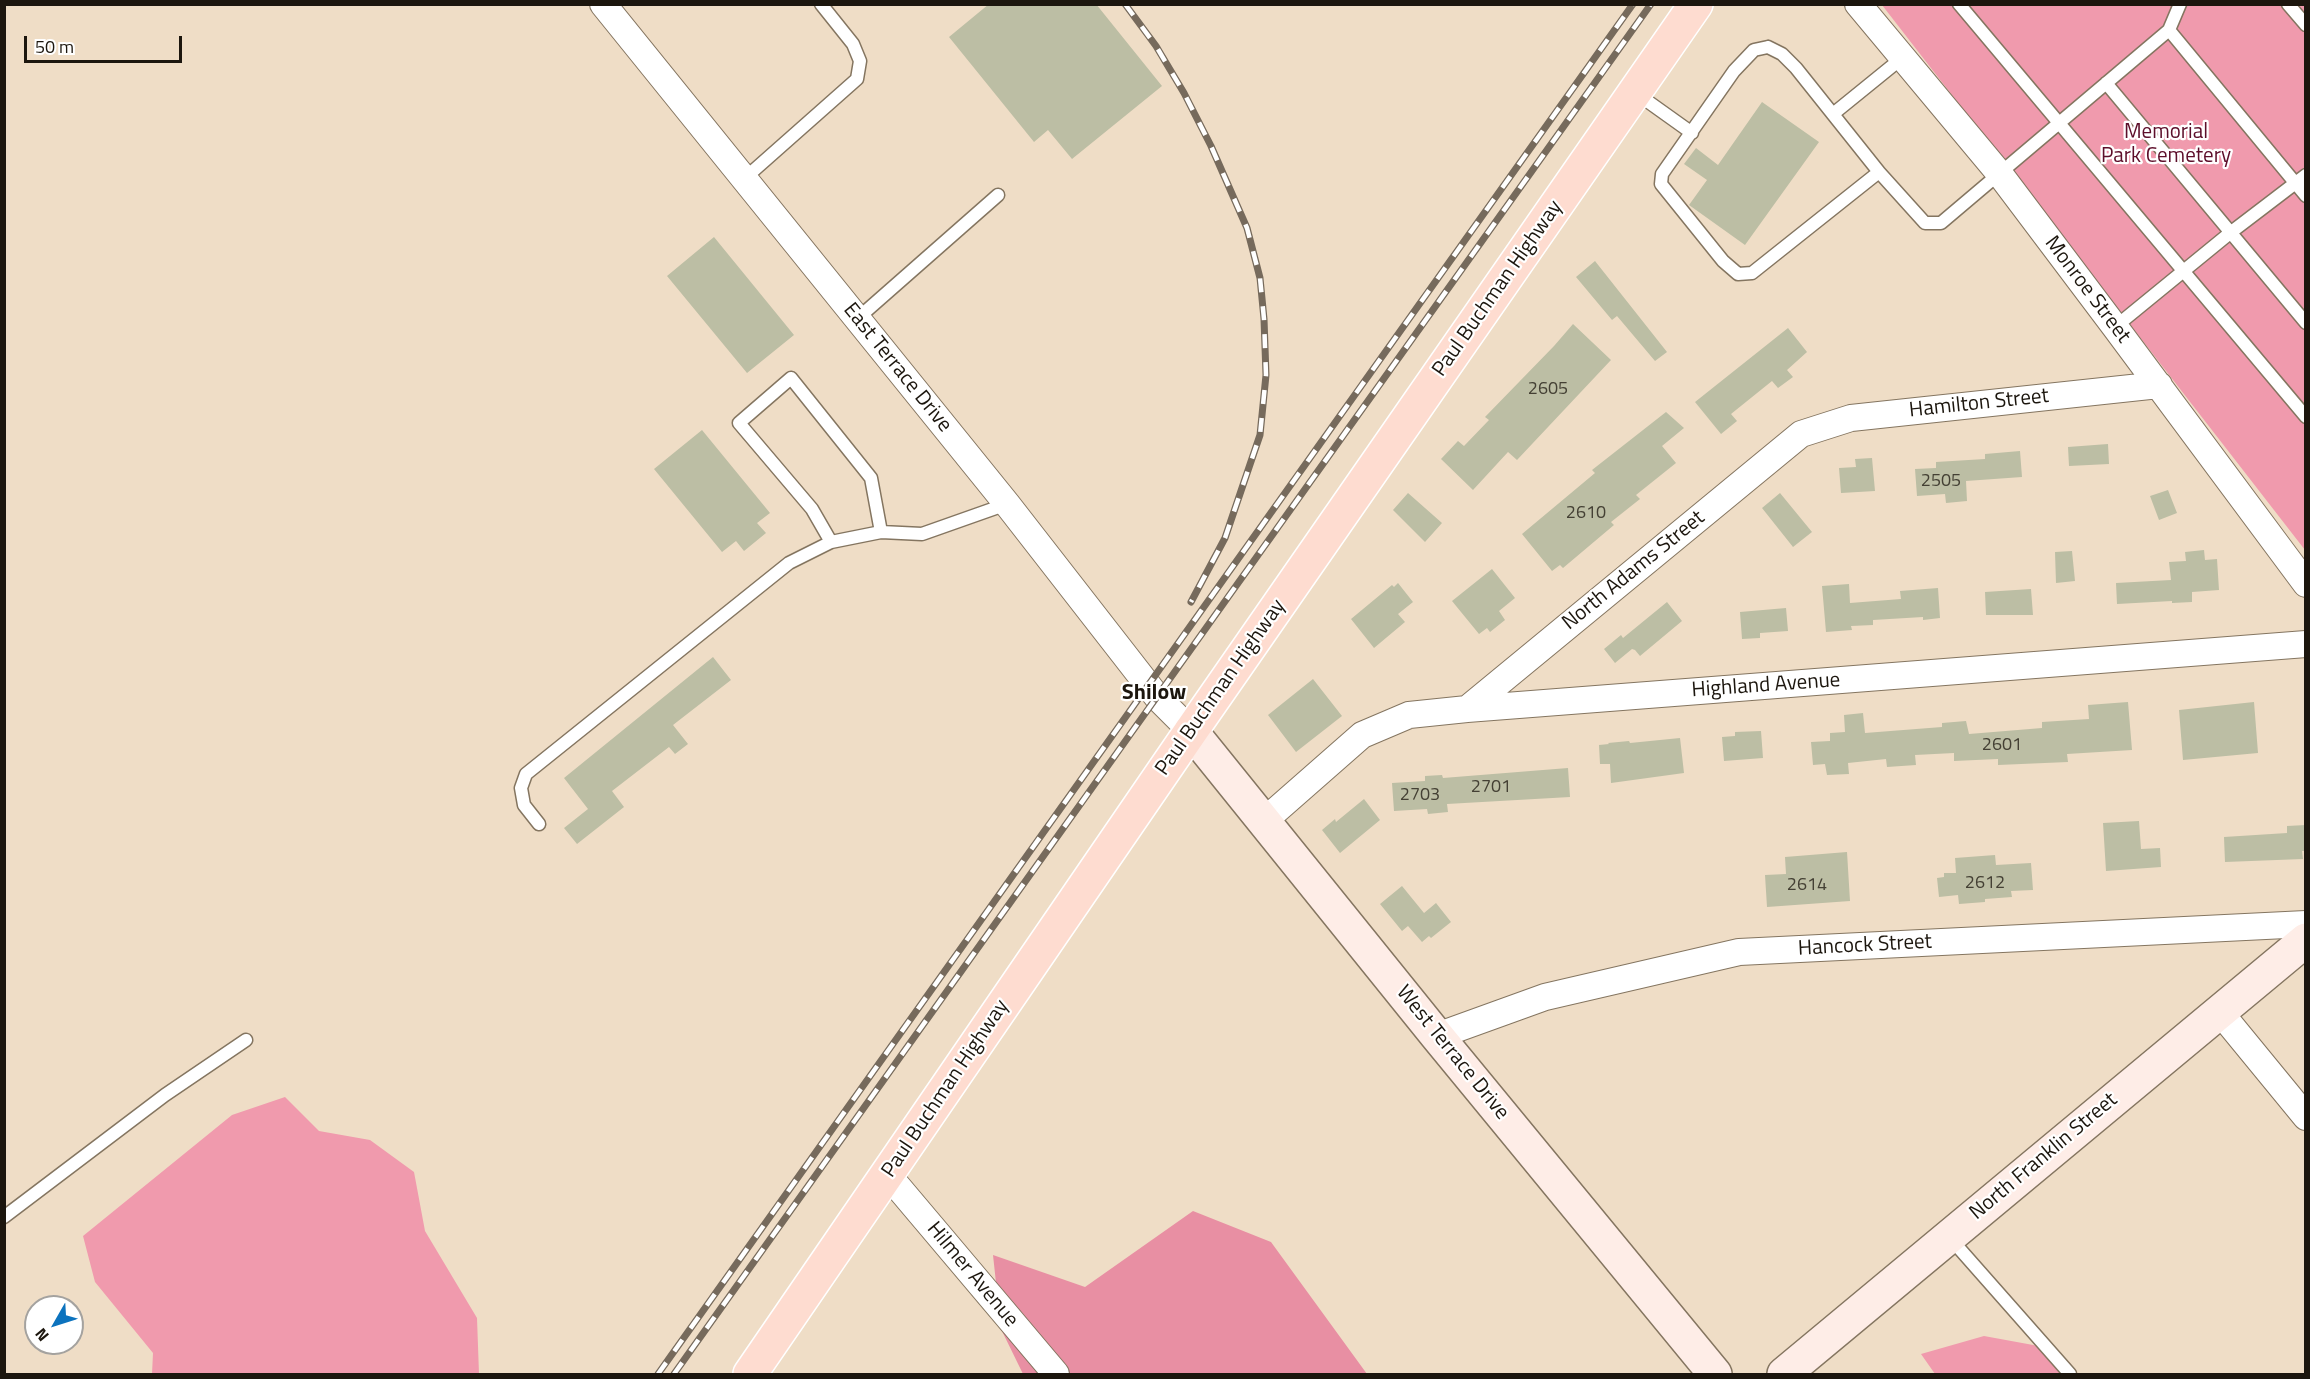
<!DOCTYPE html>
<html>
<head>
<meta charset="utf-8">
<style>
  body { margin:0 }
  #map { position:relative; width:2310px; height:1379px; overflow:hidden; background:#efddc6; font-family:"Titillium Web",sans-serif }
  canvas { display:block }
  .frame { position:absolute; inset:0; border:6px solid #1c160e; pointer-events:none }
  .north { position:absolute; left:24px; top:1295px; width:60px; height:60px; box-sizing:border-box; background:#fff; border:2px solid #a4a29f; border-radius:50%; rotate:231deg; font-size:16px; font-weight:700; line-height:24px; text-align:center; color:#1c160e }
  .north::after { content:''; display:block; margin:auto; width:21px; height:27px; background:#0c73be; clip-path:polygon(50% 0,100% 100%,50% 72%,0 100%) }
  .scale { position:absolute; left:24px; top:36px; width:158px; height:27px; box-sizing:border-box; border:3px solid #1c160e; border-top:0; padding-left:8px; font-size:18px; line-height:21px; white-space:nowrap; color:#1c160e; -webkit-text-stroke:4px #fff; paint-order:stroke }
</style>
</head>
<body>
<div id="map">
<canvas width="2310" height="1379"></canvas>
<div class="frame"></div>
<div class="north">N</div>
<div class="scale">50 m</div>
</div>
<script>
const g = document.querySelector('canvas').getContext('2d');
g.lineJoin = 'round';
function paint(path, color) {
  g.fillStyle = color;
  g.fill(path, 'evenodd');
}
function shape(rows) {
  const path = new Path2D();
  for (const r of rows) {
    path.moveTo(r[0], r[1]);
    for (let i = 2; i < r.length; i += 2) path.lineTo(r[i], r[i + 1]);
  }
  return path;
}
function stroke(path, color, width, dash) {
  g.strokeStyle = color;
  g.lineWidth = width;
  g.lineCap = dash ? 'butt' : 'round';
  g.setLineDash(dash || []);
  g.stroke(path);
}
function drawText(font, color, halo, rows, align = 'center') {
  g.font = font + ' "Titillium Web",sans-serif';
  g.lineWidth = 4.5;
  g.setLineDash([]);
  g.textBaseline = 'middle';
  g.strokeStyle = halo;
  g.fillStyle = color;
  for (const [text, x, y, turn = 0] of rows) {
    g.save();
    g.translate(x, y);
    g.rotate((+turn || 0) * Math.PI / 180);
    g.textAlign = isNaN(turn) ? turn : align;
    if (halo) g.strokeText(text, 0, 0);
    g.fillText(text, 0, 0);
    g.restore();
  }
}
paint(shape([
  [1882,5,2305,5,2305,550],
  [285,1097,319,1131,370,1140,414,1172,425,1231,477,1318,479,1374,152,1374,153,1353,95,1282,83,1236,232,1115],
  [1984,1336,2044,1347,2071,1364,2067,1374,1935,1374,1921,1354]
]), '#f09aad');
paint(shape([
  [1193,1211,1271,1242,1367,1374,1023,1374,1001,1329,993,1255,1085,1287]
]), '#e88fa3');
paint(shape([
  [989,4,1096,4,1162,86,1072,159,1048,130,1034,142,949,37],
  [1762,102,1819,142,1745,245,1689,205,1707,180,1684,164,1696,148,1718,165],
  [714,237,794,335,747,373,667,276],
  [1595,261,1667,352,1655,361,1617,316,1612,320,1576,277],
  [1573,324,1611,360,1517,460,1508,452,1473,490,1441,459,1458,441,1464,446,1489,420,1485,417,1554,346],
  [1788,328,1807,352,1787,370,1793,377,1778,388,1772,381,1731,414,1737,421,1721,434,1695,402],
  [1666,412,1684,428,1662,446,1676,463,1636,495,1640,499,1611,522,1614,525,1563,568,1560,565,1552,571,1522,534,1595,473,1592,470],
  [702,430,770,513,757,523,766,533,744,551,736,541,722,552,654,469],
  [2108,444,2109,464,2069,466,2068,447],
  [2020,451,2022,477,1966,481,1967,501,1946,503,1945,494,1917,496,1915,469,1936,468,1936,462,1985,459,1985,454],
  [1872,458,1875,491,1841,493,1839,468,1856,467,1855,459],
  [2168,490,2177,513,2159,520,2150,496],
  [1408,493,1442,523,1425,542,1393,510],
  [1780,493,1812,532,1793,547,1762,508],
  [2204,550,2205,560,2217,559,2219,590,2192,592,2192,602,2172,603,2172,601,2117,604,2116,583,2171,580,2169,562,2186,561,2185,552],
  [2072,551,2075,581,2056,583,2055,552],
  [1492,569,1515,598,1499,611,1505,620,1490,632,1487,628,1479,634,1452,601],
  [1398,583,1413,602,1398,614,1405,622,1374,648,1351,619,1392,585,1394,587],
  [1849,584,1850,603,1901,599,1900,591,1938,588,1940,618,1923,620,1923,617,1873,620,1873,625,1851,626,1852,630,1826,632,1822,586],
  [2031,589,2033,615,1986,615,1985,592],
  [1667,602,1682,621,1640,656,1635,650,1632,649,1615,663,1604,649,1621,635,1623,638],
  [1786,608,1788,631,1760,633,1760,638,1742,639,1740,612],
  [713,657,731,680,673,725,688,744,675,754,669,747,612,791,624,807,577,844,564,828,588,809,564,778],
  [1313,679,1342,716,1296,752,1268,715],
  [2128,702,2132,750,2067,754,2068,762,1998,765,1998,759,1954,761,1954,753,1915,755,1916,765,1887,767,1886,759,1848,763,1849,774,1827,775,1825,764,1813,765,1811,742,1830,741,1830,733,1845,732,1844,715,1863,713,1865,733,1942,727,1942,723,1966,721,1969,734,2042,728,2042,722,2089,719,2088,705],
  [2254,702,2258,753,2183,760,2179,710],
  [1761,731,1763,758,1724,761,1722,737,1735,736,1735,732],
  [1680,738,1684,773,1611,783,1610,764,1600,764,1599,745,1609,744,1608,743,1629,741,1630,743],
  [1568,768,1570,797,1447,804,1448,812,1428,814,1427,809,1394,811,1392,783,1425,781,1425,776,1442,775,1443,778],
  [1364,799,1380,820,1340,853,1322,830,1335,819,1336,822],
  [2139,821,2141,849,2160,848,2161,867,2106,871,2103,823],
  [2306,825,2306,851,2302,851,2303,859,2225,862,2224,837,2287,833,2287,826],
  [1847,852,1850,901,1767,907,1765,875,1786,874,1785,857],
  [1995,855,1996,865,2031,863,2033,890,2011,891,2012,897,1985,899,1985,902,1959,904,1958,895,1939,897,1937,878,1944,877,1944,873,1956,873,1955,858],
  [1402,886,1424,913,1436,903,1451,922,1431,938,1429,936,1422,942,1408,926,1402,931,1380,904]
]), '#bcbea4');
const lane = shape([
  [1959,4,2306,417],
  [2288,4,2306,25],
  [2169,30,2306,196],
  [1768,47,1782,54,1796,68,1879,172,1752,273,1738,274,1723,261,1661,184,1662,174,1734,71,1754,50,1768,47],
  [2106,83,2306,323],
  [1636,93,1692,133],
  [1833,114,1902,58],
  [1879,172,1925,223,1941,223,2169,30,2180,4],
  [744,179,857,79,860,61,853,44,821,4],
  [857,319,998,195],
  [2115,327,2230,233,2306,175],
  [831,542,812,509,739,423,791,378,871,478,881,532],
  [539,824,524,805,521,788,526,774,789,563,831,542,881,532,922,534,1007,504],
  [4,1217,165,1095,246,1040],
  [1950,1238,2070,1374]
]);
const street = shape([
  [603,4,1007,504,1158,698,1191,731],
  [1858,4,1999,173,2115,327,2306,584],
  [1467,709,1801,434,1851,418,2159,385],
  [1264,821,1362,735,1409,715,1467,709,2306,644],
  [2219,1011,2306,1117],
  [1437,1036,1545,997,1739,952,2306,924],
  [888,1175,1056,1374]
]);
const secondary = shape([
  [1191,731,1437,1036,1715,1374],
  [1784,1374,2306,940]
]);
const primary = shape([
  [750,1374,1191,731,1696,4]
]);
stroke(lane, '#847560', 15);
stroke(street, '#847560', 28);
stroke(secondary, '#847560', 36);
stroke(primary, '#fff', 36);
stroke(lane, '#fff', 12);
stroke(street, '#fff', 26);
stroke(secondary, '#feede7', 33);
stroke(primary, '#fedcd0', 33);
const rail = shape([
  [1125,4,1156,46,1184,93,1211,146,1247,228,1260,278,1264,319,1266,375,1260,435,1225,538,1191,602],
  [658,1374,1633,4],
  [674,1374,1651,4]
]);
stroke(rail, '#766a5c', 7);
stroke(rail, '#fff', 4.5, [14]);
drawText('18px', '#444034', null, [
  ["2605",1548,390],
  ["2505",1941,482],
  ["2610",1586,514],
  ["2601",2002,746],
  ["2701",1491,788],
  ["2703",1420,796],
  ["2612",1985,884],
  ["2614",1807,886]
]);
drawText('21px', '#5d0e2a', '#fff', [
  ["Memorial",2166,133],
  ["Park Cemetery",2166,157]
]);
drawText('21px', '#1c160e', '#fff', [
  ["Paul Buchman Highway",1498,289,-55],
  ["Monroe Street",2087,290,53],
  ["East Terrace Drive",897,368,51],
  ["Hamilton Street",1979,404,-6],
  ["North Adams Street",1634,571,-39],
  ["Highland Avenue",1766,686,-4],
  ["Paul Buchman Highway",1221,688,-55],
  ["Hancock Street",1865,946,-3],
  ["West Terrace Drive",1452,1053,51],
  ["Paul Buchman Highway",946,1089,-56],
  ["North Franklin Street",2044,1157,-40],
  ["Hilmer Avenue",972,1275,50]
]);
drawText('bold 22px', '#1c160e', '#fff', [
  ["Shilow",1154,694]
]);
</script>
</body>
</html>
